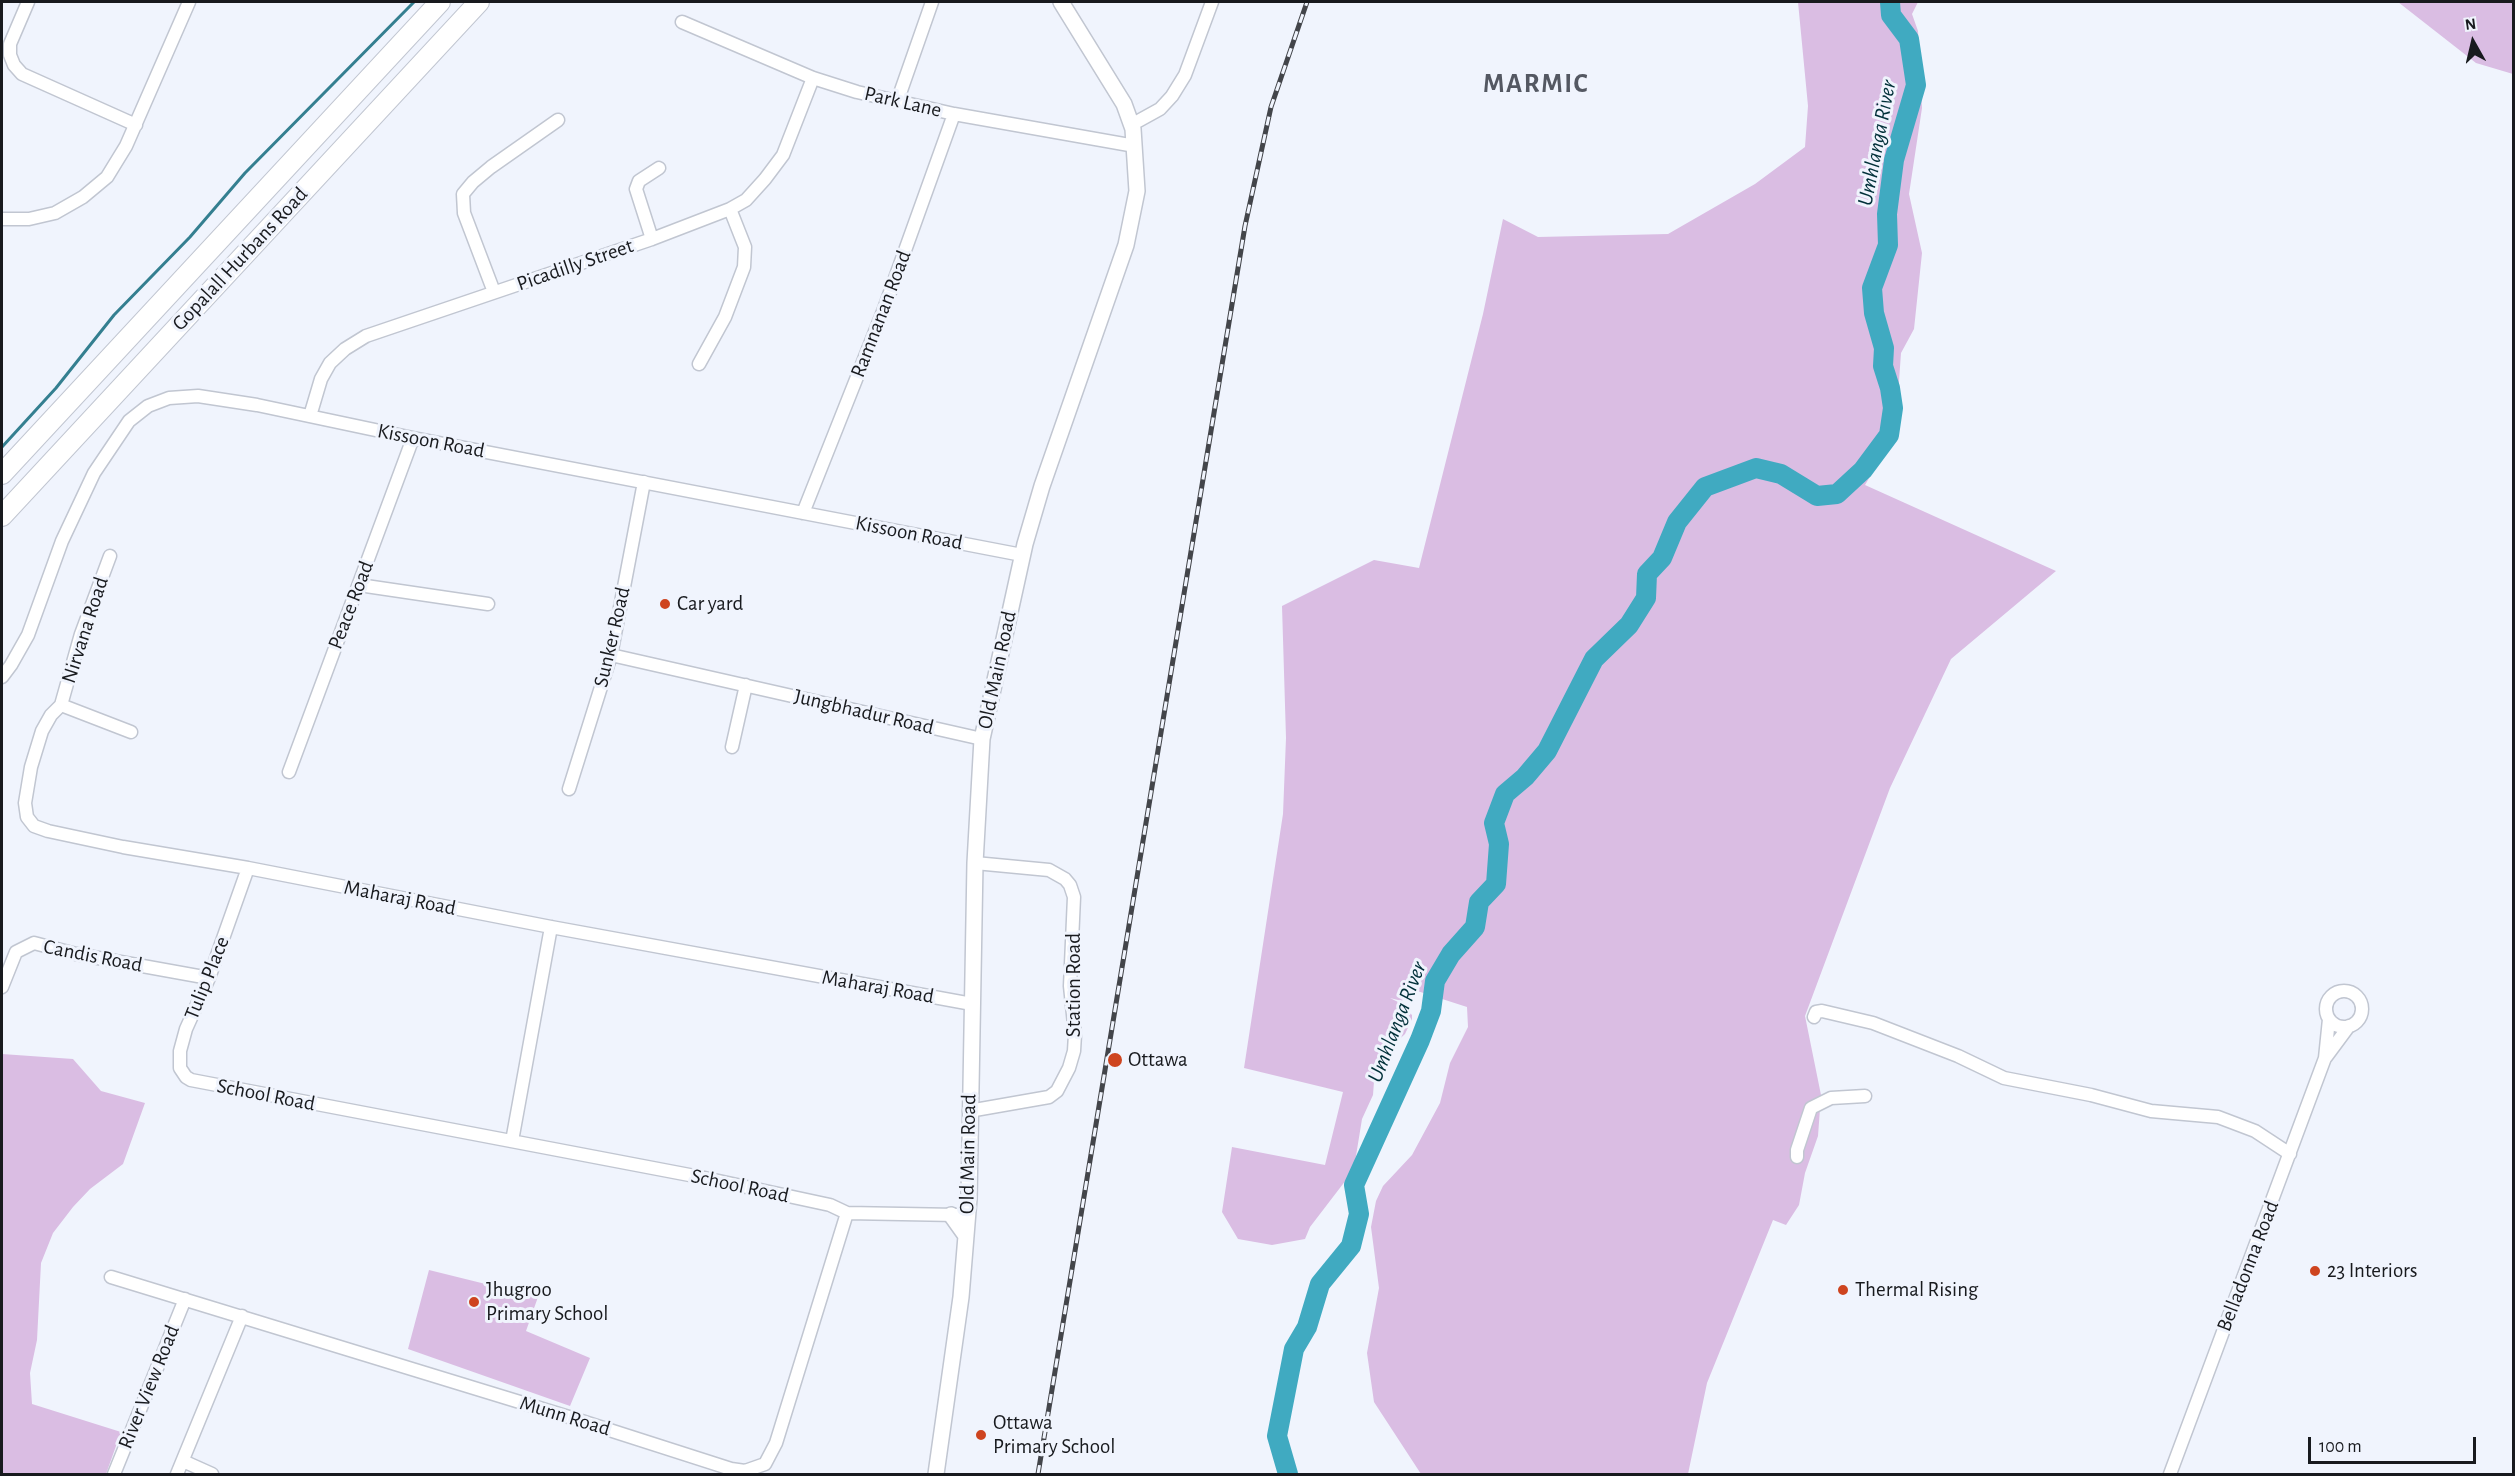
<!DOCTYPE html>
<html>
<head>
<meta charset="utf-8">
<style>
  body { margin:0 }
  #map { position:relative; width:2515px; height:1476px; overflow:hidden; background:#f0f4fd; font-family:"Alegreya Sans",sans-serif }
  canvas { display:block }
  .frame { position:absolute; inset:0; border:3px solid #181a1e; pointer-events:none }
  .north { position:absolute; left:2443px; top:12px; width:60px; height:60px; -webkit-text-stroke:4px #f0f4fd; paint-order:stroke; rotate:352deg; font-size:16px; font-weight:700; line-height:24px; text-align:center; color:#181a1e }
  .north::after { content:''; display:block; margin:auto; width:21px; height:27px; background:#181a1e; clip-path:polygon(50% 0,100% 100%,50% 72%,0 100%) }
  .scale { position:absolute; left:2308px; top:1437px; width:168px; height:27px; box-sizing:border-box; border:3px solid #181a1e; border-top:0; padding-left:8px; font-size:18px; line-height:21px; white-space:nowrap; color:#181a1e; -webkit-text-stroke:4px #f0f4fd; paint-order:stroke }
</style>
</head>
<body>
<div id="map">
<canvas width="2515" height="1476"></canvas>
<div class="frame"></div>
<div class="north">N</div>
<div class="scale">100 m</div>
</div>
<script>
const g = document.querySelector('canvas').getContext('2d');
g.lineJoin = 'round';
function paint(path, color) {
  g.fillStyle = color;
  g.fill(path, 'evenodd');
}
function shape(rows) {
  const path = new Path2D();
  for (const r of rows) {
    if (r.length === 3) {
      path.moveTo(r[0] + r[2], r[1]);
      path.arc(r[0], r[1], r[2], 0, 2 * Math.PI);
      continue;
    }
    path.moveTo(r[0], r[1]);
    for (let i = 2; i < r.length; i += 2) path.lineTo(r[i], r[i + 1]);
  }
  return path;
}
function stroke(path, color, width, dash) {
  g.strokeStyle = color;
  g.lineWidth = width;
  g.lineCap = dash ? 'butt' : 'round';
  g.setLineDash(dash || []);
  g.stroke(path);
}
function drawText(font, color, halo, rows, align = 'center') {
  g.font = font + ' "Alegreya Sans",sans-serif';
  g.lineWidth = 6;
  g.setLineDash([]);
  g.textBaseline = 'middle';
  g.strokeStyle = halo;
  g.fillStyle = color;
  for (const [text, x, y, turn = 0] of rows) {
    g.save();
    g.translate(x, y);
    g.rotate((+turn || 0) * Math.PI / 180);
    g.textAlign = isNaN(turn) ? turn : align;
    if (halo) g.strokeText(text, 0, 0);
    g.fillText(text, 0, 0);
    g.restore();
  }
}
paint(shape([
  [1798,2,1918,2,1912,14,1918,31,1922,108,1909,194,1922,253,1914,329,1901,353,1896,423,1887,448,1865,485,2056,571,1951,659,1890,788,1805,1016,1821,1095,1818,1136,1805,1173,1799,1205,1786,1225,1773,1220,1707,1383,1688,1474,1421,1474,1374,1402,1367,1353,1379,1288,1371,1227,1376,1201,1383,1186,1412,1155,1440,1103,1450,1063,1468,1027,1467,1007,1408,988,1402,1001,1390,998,1400,1003,1412,1015,1412,1019,1405,1034,1387,1051,1375,1068,1373,1095,1362,1119,1355,1162,1346,1180,1310,1227,1305,1239,1272,1245,1238,1239,1222,1212,1232,1147,1325,1165,1343,1092,1244,1068,1283,814,1286,738,1282,606,1374,560,1419,568,1483,314,1503,219,1538,237,1668,234,1755,184,1805,147,1808,106],
  [2398,2,2513,2,2513,74,2476,63],
  [2,1054,73,1059,101,1091,145,1103,123,1164,90,1189,73,1207,53,1233,41,1263,37,1340,30,1373,32,1404,121,1432,106,1474,2,1474],
  [429,1270,538,1297,526,1331,590,1358,570,1406,408,1349]
]), '#dabde3');
stroke(shape([
  [2,447,56,388,114,315,190,237,245,173,414,2]
]), '#347f90', 3);
stroke(shape([
  [1288,1474,1277,1436,1294,1349,1307,1327,1320,1284,1351,1246,1359,1214,1354,1185,1420,1040,1431,1011,1435,981,1451,954,1475,927,1479,902,1496,884,1499,844,1494,823,1505,794,1525,777,1547,751,1594,659,1629,625,1646,598,1647,574,1662,558,1677,522,1705,487,1756,468,1781,474,1817,496,1837,494,1863,470,1889,435,1893,408,1890,388,1883,366,1884,348,1874,313,1872,288,1888,245,1887,214,1894,160,1916,85,1909,39,1891,15,1890,2]
]), '#40aac1', 20);
const minor = shape([
  [28,2,10,44,10,55,14,65,22,74,136,125],
  [682,22,813,78,857,92,954,114,1135,146],
  [897,102,932,2],
  [1131,125,1160,109,1172,96,1185,75,1212,2],
  [2,219,29,219,55,213,83,197,107,177,126,146,189,2],
  [652,239,636,189,639,181,659,168],
  [494,292,464,213,463,194,473,182,491,167,558,120],
  [699,364,725,317,744,267,745,247,730,209],
  [310,416,321,379,330,363,345,349,366,336,652,239,730,209,746,200,765,179,783,155,813,78],
  [803,513,884,309,954,114],
  [359,585,488,604],
  [611,655,982,739],
  [2,677,11,665,28,635,62,541,94,473,129,421,148,406,169,398,198,396,257,405,413,438,1022,555],
  [61,705,81,634,110,556],
  [131,732,61,705,51,715,42,731,31,767,25,803,27,817,34,826,48,831,123,847,248,868,551,927,972,1004],
  [732,747,746,685],
  [289,772,413,438],
  [569,789,611,655,644,482],
  [248,868,209,978,186,1029,180,1051,180,1068,186,1077,191,1080,700,1177,830,1205,847,1213,957,1215],
  [2,987,16,952,34,943,76,954,209,978],
  [2344,1009,18],
  [1814,1017,1816,1012,1822,1011,1873,1023,1958,1056,2004,1078,2091,1095,2151,1111,2218,1117,2255,1131,2290,1154],
  [2326,1057,2349,1026],
  [969,1111,1049,1097,1057,1091,1069,1068,1074,1051,1075,1034,1070,986,1074,897,1070,885,1065,879,1049,870,975,863],
  [512,1141,551,927],
  [1797,1157,1797,1150,1811,1108,1831,1098,1865,1096],
  [111,1277,572,1418,731,1469,745,1471,765,1464,776,1443,847,1213],
  [183,1461,212,1474],
  [114,1474,185,1299],
  [177,1474,242,1316],
  [2170,1474,2325,1058,2329,1019]
]);
const tertiary = shape([
  [951,1215,966,1236],
  [936,1474,961,1297,969,1199,975,863,982,739,1025,544,1042,486,1126,245,1137,191,1133,129,1124,104,1061,2]
]);
const primary = shape([
  [2,474,440,2],
  [2,516,479,2]
]);
stroke(minor, '#c1c6d1', 15);
stroke(tertiary, '#c1c6d1', 18);
stroke(primary, '#c1c6d1', 22);
stroke(minor, '#fff', 12);
stroke(tertiary, '#fff', 15);
stroke(primary, '#fff', 20);
const rail = shape([
  [1038,1474,1245,226,1271,107,1307,2]
]);
stroke(rail, '#43454a', 5);
stroke(rail, '#f0f4fd', 3, [9]);
for (const [x, y, r, color] of [
  [665,604,6,"#ce441f"],
  [1115,1060,8,"#ce441f"],
  [2315,1271,6,"#ce441f"],
  [1843,1290,6,"#ce441f"],
  [474,1302,6,"#ce441f"],
  [981,1435,6,"#ce441f"]
]) {
  const dot = new Path2D();
  dot.arc(x, y, r, 0, 2 * Math.PI);
  g.fillStyle = color;
  g.fill(dot);
  stroke(dot, '#f0f4fd', 2);
}
drawText('21px', '#181a1e', '#f0f4fd', [
  ["Park Lane",903,102,13],
  ["Gopalall Hurbans Road",240,259,-47],
  ["Picadilly Street",575,265,-19],
  ["Ramnanan Road",881,314,-69],
  ["Kissoon Road",431,441,11],
  ["Kissoon Road",909,533,11],
  ["Peace Road",351,605,-69],
  ["Nirvana Road",85,630,-72],
  ["Sunker Road",612,637,-77],
  ["Old Main Road",997,670,-78],
  ["Jungbhadur Road",864,712,13],
  ["Maharaj Road",400,898,11],
  ["Candis Road",93,956,11],
  ["Tulip Place",207,978,-68],
  ["Station Road",1074,985,-90],
  ["Maharaj Road",878,987,10],
  ["School Road",266,1095,11],
  ["Old Main Road",968,1154,-89],
  ["School Road",740,1186,12],
  ["Belladonna Road",2248,1266,-69],
  ["River View Road",149,1387,-68],
  ["Munn Road",565,1416,17]
]);
drawText('21px', '#181a1e', '#f0f4fd', [
  ["Car yard",677,604],
  ["Ottawa",1128,1060],
  ["23 Interiors",2327,1271],
  ["Jhugroo",486,1290],
  ["Primary School",486,1314],
  ["Thermal Rising",1855,1290],
  ["Ottawa",993,1423],
  ["Primary School",993,1447]
], 'left');
drawText('italic 22px', '#003039', '#f0f4fd', [
  ["Umhlanga River",1877,143,-79],
  ["Umhlanga River",1397,1022,-69]
]);
g.letterSpacing = '1.5px';
drawText('bold 27px', '#545862', '#f0f4fd', [
  ["MARMIC",1536,84]
]);
g.letterSpacing = '0px';
</script>
</body>
</html>
